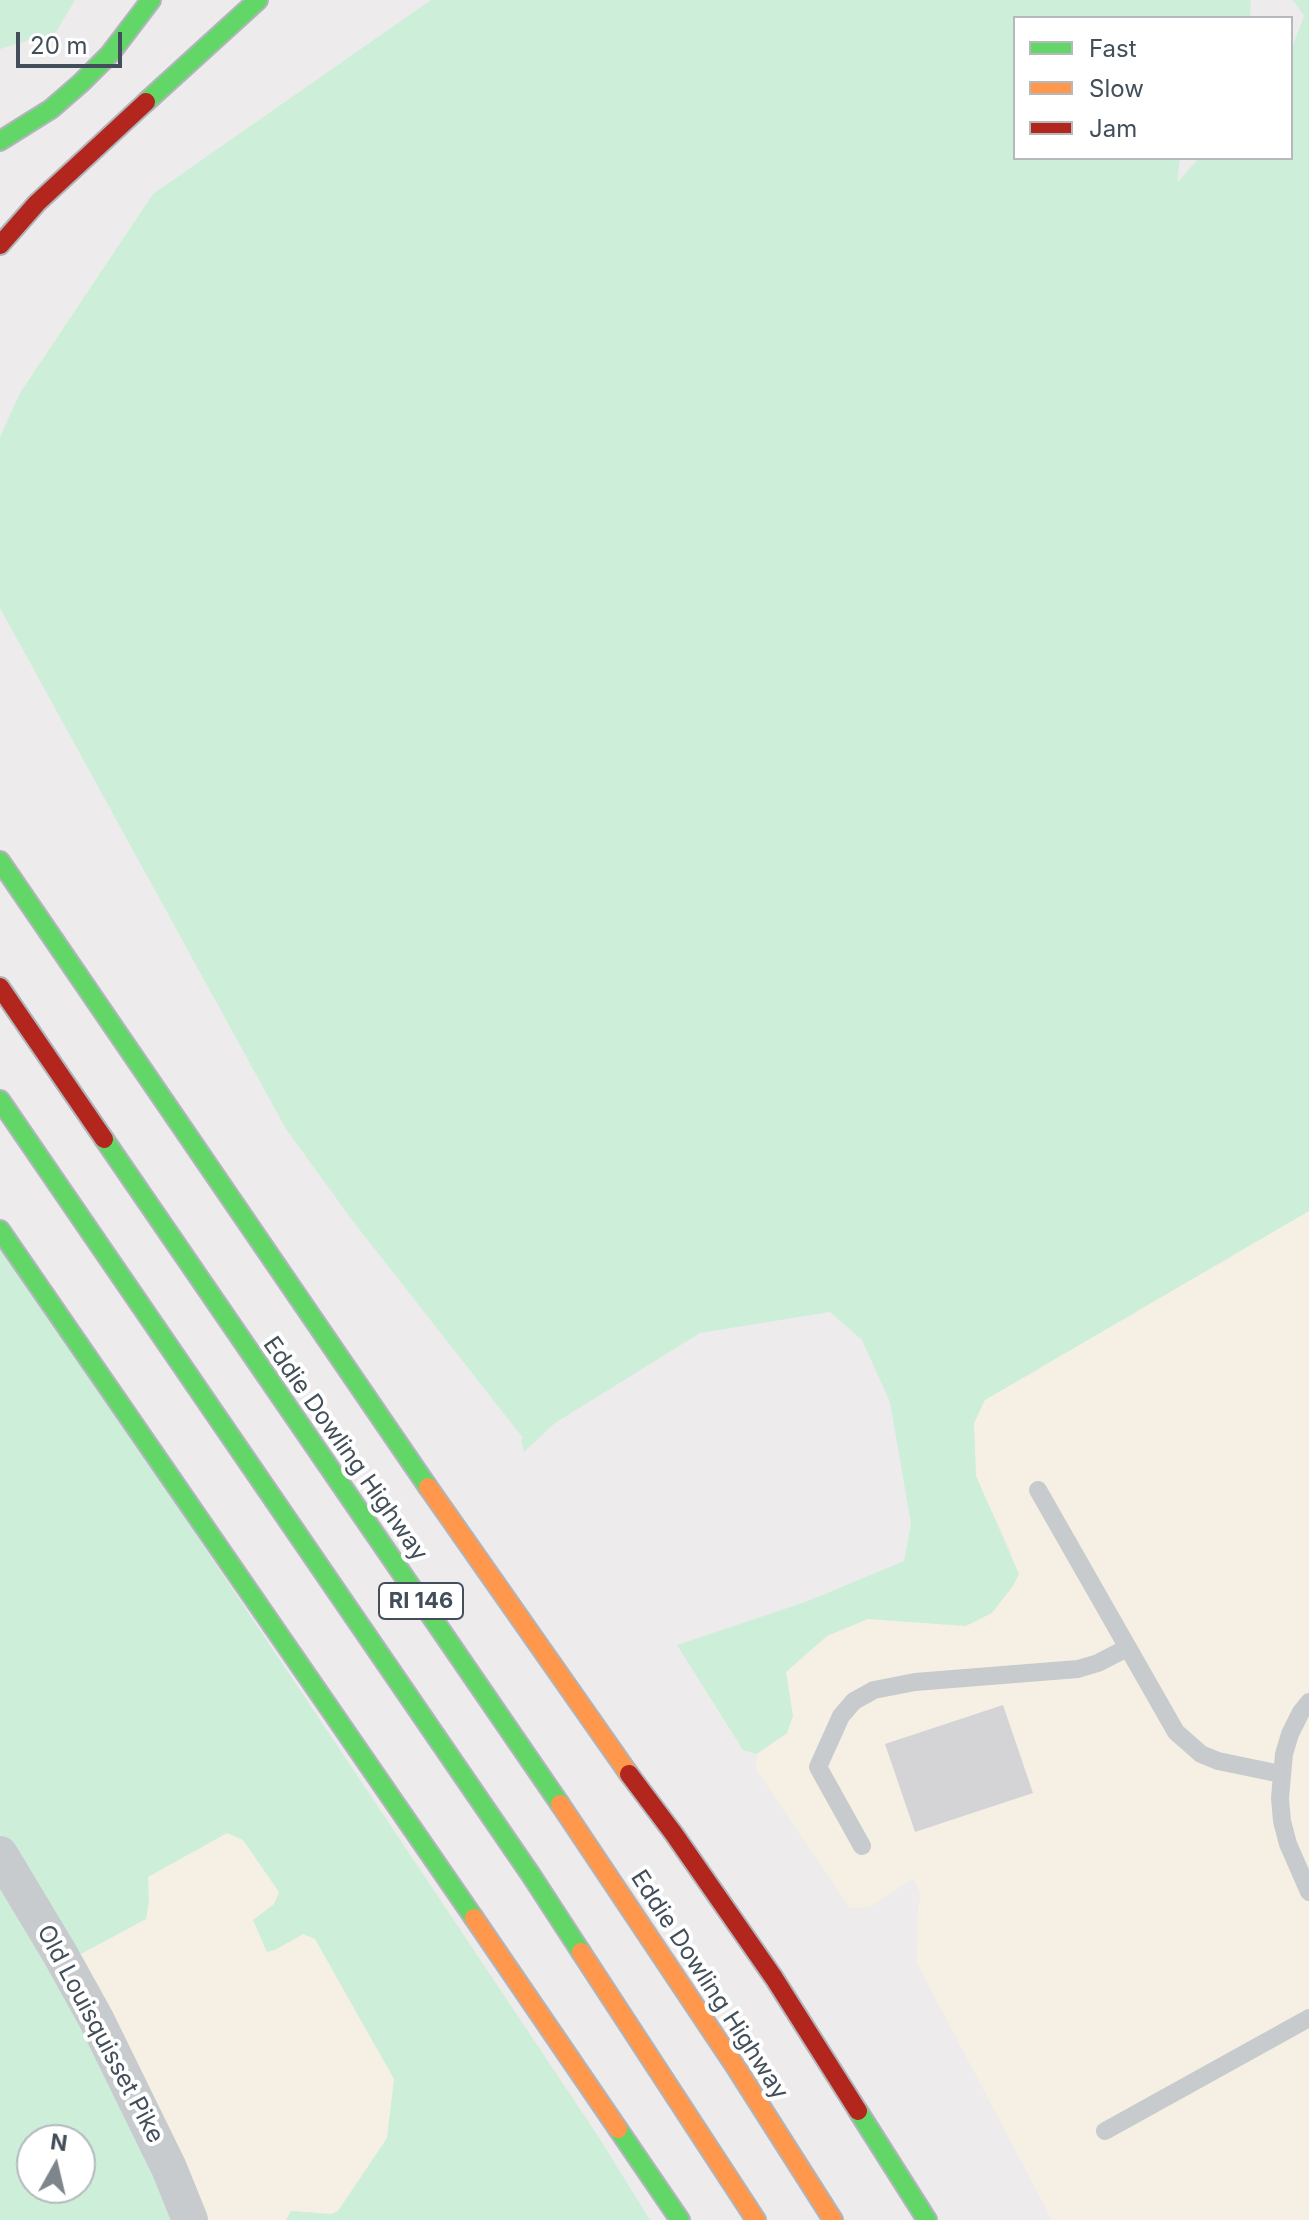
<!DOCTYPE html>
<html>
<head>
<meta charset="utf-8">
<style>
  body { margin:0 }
  #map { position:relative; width:1309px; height:2220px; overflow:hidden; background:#edebeb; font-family:Inter,sans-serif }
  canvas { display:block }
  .legend { position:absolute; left:1013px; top:16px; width:280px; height:144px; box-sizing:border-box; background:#fff; border:2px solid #b3b9bd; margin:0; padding:10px 14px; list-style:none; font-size:24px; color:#424f5a }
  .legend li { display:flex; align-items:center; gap:16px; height:40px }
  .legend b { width:40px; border:2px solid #b3b9bd }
  .north { position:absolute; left:16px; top:2124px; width:80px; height:80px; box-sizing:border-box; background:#fff; border:2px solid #b3b9bd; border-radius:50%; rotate:8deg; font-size:22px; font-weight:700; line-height:32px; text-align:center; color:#424f5a }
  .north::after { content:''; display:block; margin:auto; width:28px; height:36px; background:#7e868d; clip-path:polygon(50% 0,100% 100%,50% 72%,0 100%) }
  .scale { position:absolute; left:16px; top:32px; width:106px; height:36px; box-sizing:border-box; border:4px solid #424f5a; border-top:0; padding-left:10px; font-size:24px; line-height:28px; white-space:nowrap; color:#424f5a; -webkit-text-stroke:6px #fff; paint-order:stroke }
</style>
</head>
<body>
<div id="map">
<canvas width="1309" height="2220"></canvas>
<ul class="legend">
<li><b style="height:10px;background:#63d668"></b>Fast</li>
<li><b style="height:10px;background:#ff974d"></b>Slow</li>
<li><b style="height:10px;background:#b3261e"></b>Jam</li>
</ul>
<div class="north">N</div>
<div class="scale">20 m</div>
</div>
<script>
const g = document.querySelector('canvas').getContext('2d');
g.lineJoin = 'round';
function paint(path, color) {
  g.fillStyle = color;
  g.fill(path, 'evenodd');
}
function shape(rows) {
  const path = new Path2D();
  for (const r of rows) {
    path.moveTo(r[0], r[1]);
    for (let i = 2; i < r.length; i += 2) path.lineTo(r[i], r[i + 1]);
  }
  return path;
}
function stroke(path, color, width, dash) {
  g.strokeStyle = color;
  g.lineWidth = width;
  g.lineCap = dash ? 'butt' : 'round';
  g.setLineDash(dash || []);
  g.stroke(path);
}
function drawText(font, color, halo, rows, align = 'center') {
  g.font = font + ' Inter,sans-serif';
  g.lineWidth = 8;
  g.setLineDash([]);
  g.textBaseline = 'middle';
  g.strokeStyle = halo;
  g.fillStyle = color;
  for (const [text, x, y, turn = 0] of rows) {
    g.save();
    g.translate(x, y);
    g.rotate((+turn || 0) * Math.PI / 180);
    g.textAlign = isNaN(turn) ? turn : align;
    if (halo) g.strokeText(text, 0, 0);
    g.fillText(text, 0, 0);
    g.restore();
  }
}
paint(shape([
  [1309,1211,1309,2220,1052,2220,917,1963,918,1905,921,1897,914,1878,870,1907,850,1908,756,1769,757,1754,787,1733,793,1716,786,1672,827,1636,868,1619,966,1626,1011,1552,976,1476,974,1423,985,1400],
  [227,1833,243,1840,279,1892,274,1904,275,1950,304,1934,315,1939,394,2079,387,2138,338,2211,331,2214,291,2211,286,2220,179,2220,65,1962,149,1901,148,1877]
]), '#f6f0e4');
paint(shape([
  [0,0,75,0,56,32,0,49],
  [431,0,1251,0,1250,18,1015,18,1015,158,1180,158,1177,183,1199,158,1291,158,1291,50,1304,16,1293,0,1309,0,1309,1211,985,1400,974,1423,976,1476,1019,1574,1013,1586,992,1613,966,1626,868,1619,827,1636,786,1672,793,1716,787,1733,757,1754,743,1750,677,1645,808,1601,904,1561,911,1524,890,1402,862,1340,830,1312,700,1333,555,1423,524,1452,521,1440,523,1438,352,1220,286,1129,0,608,0,437,20,393,153,194],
  [0,1241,598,2136,650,2220,286,2220,291,2211,331,2214,338,2211,387,2138,394,2079,315,1939,303,1934,275,1950,267,1952,253,1920,274,1904,279,1892,243,1840,227,1833,148,1877,149,1901,146,1919,66,1962,179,2220,0,2220],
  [32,2140,80,2140,80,2188,32,2188]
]), '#cdefd9');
paint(shape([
  [1003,1705,1033,1793,915,1832,885,1744]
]), '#d4d3d6');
const fast = shape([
  [146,102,258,0],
  [0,141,51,109,81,83,110,54,151,0],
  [0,861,428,1487],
  [0,1100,531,1875,581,1952],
  [104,1139,560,1804],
  [0,1230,474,1918],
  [858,2111,927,2220],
  [618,2129,680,2220]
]);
const slow = shape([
  [428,1487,629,1774],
  [560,1804,737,2069,833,2220],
  [474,1918,618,2129],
  [581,1952,756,2220]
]);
const jam = shape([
  [0,245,37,203,146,102],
  [0,987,104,1139],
  [629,1774,674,1834,774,1978,858,2111]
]);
stroke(fast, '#b0b5bc', 22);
stroke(slow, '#b0b5bc', 22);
stroke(jam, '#b0b5bc', 22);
stroke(shape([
  [1038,1490,1176,1732,1201,1754,1218,1761,1281,1774],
  [1309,1702,1301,1712,1290,1734,1284,1754,1280,1798,1282,1821,1288,1844,1309,1892],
  [862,1846,818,1767,841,1716,854,1701,874,1690,915,1682,1078,1669,1098,1663,1127,1648],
  [1105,2131,1309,2018]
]), '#c8cbce', 18);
stroke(shape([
  [0,1854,60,1954,96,2019,169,2168,190,2220]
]), '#c8cbce', 36);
stroke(fast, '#63d668', 18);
stroke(slow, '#ff974d', 18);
stroke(jam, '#b3261e', 18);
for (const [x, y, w] of [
  [421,1601,84]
]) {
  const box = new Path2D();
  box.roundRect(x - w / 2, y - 18, w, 36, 6);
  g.fillStyle = '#fff';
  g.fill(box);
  stroke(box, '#424f5a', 2);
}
drawText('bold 22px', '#424f5a', null, [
  ["RI 146",421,1601]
]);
drawText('24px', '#424f5a', '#fff', [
  ["Eddie Dowling Highway",345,1449,55],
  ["Eddie Dowling Highway",709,1985,57],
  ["Old Louisquisset Pike",100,2034,62]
]);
</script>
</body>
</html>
